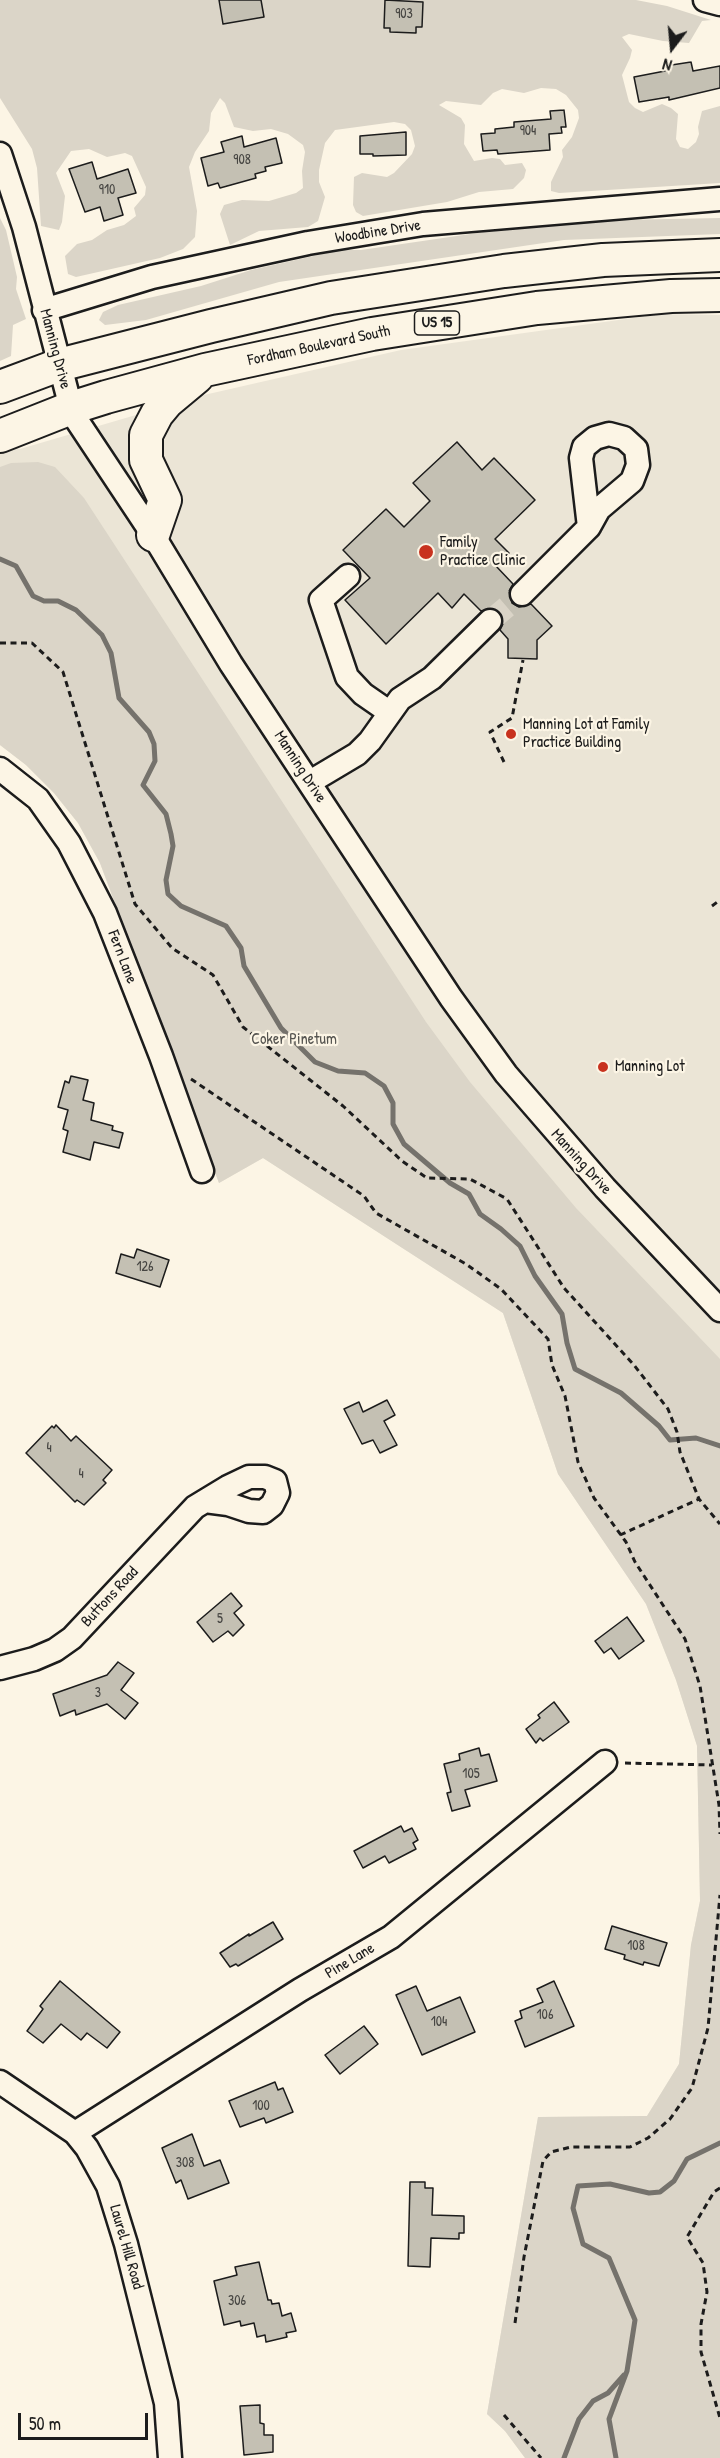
<!DOCTYPE html>
<html>
<head>
<meta charset="utf-8">
<style>
  body { margin:0 }
  #map { position:relative; width:720px; height:2458px; overflow:hidden; background:#fcf5e5; font-family:"Patrick Hand",sans-serif }
  canvas { display:block }
  .north { position:absolute; left:642px; top:18px; width:60px; height:60px; -webkit-text-stroke:4px #fcf5e5; paint-order:stroke; rotate:196deg; font-size:16px; font-weight:700; line-height:24px; text-align:center; color:#1c1c1c }
  .north::after { content:''; display:block; margin:auto; width:21px; height:27px; background:#1c1c1c; clip-path:polygon(50% 0,100% 100%,50% 72%,0 100%) }
  .scale { position:absolute; left:18px; top:2413px; width:130px; height:27px; box-sizing:border-box; border:3px solid #1c1c1c; border-top:0; padding-left:8px; font-size:18px; line-height:21px; white-space:nowrap; color:#1c1c1c; -webkit-text-stroke:4px #fcf5e5; paint-order:stroke }
</style>
</head>
<body>
<div id="map">
<canvas width="720" height="2458"></canvas>
<div class="north">N</div>
<div class="scale">50 m</div>
</div>
<script>
const g = document.querySelector('canvas').getContext('2d');
g.lineJoin = 'round';
function paint(path, color) {
  g.fillStyle = color;
  g.fill(path, 'evenodd');
}
function shape(rows) {
  const path = new Path2D();
  for (const r of rows) {
    path.moveTo(r[0], r[1]);
    for (let i = 2; i < r.length; i += 2) path.lineTo(r[i], r[i + 1]);
  }
  return path;
}
function stroke(path, color, width, dash) {
  g.strokeStyle = color;
  g.lineWidth = width;
  g.lineCap = dash ? 'butt' : 'round';
  g.setLineDash(dash || []);
  g.stroke(path);
}
function drawText(font, color, halo, rows, align = 'center') {
  g.font = font + ' "Patrick Hand",sans-serif';
  g.lineWidth = 4.5;
  g.setLineDash([]);
  g.textBaseline = 'middle';
  g.strokeStyle = halo;
  g.fillStyle = color;
  for (const [text, x, y, turn = 0] of rows) {
    g.save();
    g.translate(x, y);
    g.rotate((+turn || 0) * Math.PI / 180);
    g.textAlign = isNaN(turn) ? turn : align;
    if (halo) g.strokeText(text, 0, 0);
    g.fillText(text, 0, 0);
    g.restore();
  }
}
paint(shape([
  [662,314,720,315,720,2458,525,2458,505,2431,487,2414,538,2117,647,2116,679,2064,691,1945,700,1901,697,1745,676,1680,646,1604,558,1474,503,1313,263,1158,219,1183,100,863,78,823,54,793,26,765,0,745,0,439,20,449,204,395,401,350]
]), '#ebe5d6');
paint(shape([
  [0,0,636,0,667,6,711,20,702,21,689,43,663,41,629,34,622,37,632,50,630,58,622,75,629,102,635,108,643,112,662,104,671,108,678,114,676,139,680,147,688,149,696,142,699,134,698,127,702,111,720,106,720,183,559,193,551,191,551,182,563,157,562,150,572,137,579,118,578,110,566,95,556,89,541,88,524,93,502,89,493,93,481,105,446,101,439,105,461,118,465,125,464,144,474,161,492,158,500,159,505,165,522,163,526,170,524,178,513,189,479,192,447,202,363,216,356,212,353,205,354,177,362,173,387,177,394,173,412,154,415,146,411,130,405,124,394,122,335,130,325,143,319,170,319,182,325,197,318,221,308,227,259,231,230,245,220,214,224,205,242,200,269,201,296,193,303,188,302,171,305,152,303,145,288,134,271,129,253,131,234,127,225,103,220,98,211,113,209,131,195,152,189,167,197,211,195,237,183,249,160,258,76,277,68,274,65,256,77,244,92,240,107,230,124,225,136,216,134,208,145,195,146,187,132,156,125,153,107,157,89,149,71,151,56,173,65,196,62,222,59,230,41,226,37,168,32,149,0,98],
  [0,218,6,230,17,277,16,289,26,319,13,325,11,356,0,361],
  [720,218,720,234,564,240,279,282,146,320,105,325,99,320,103,312,118,305,201,286,251,270,340,250,361,250,484,232,618,220],
  [38,462,55,467,84,498,426,1022,470,1082,576,1208,720,1359,720,2458,525,2458,505,2431,487,2414,538,2117,647,2116,679,2064,691,1945,700,1901,697,1746,676,1680,646,1604,558,1474,503,1313,263,1158,219,1183,100,863,78,823,54,793,26,765,0,745,0,467,11,463]
]), '#dbd5c8');
stroke(shape([
  [0,559,16,566,33,596,44,601,58,601,76,610,102,635,111,653,119,698,149,732,154,744,155,761,143,785,166,814,171,834,173,846,166,880,168,894,181,906,226,926,241,948,244,966,281,1028,315,1062,338,1071,365,1073,384,1086,393,1103,393,1124,404,1144,450,1183,469,1194,480,1214,501,1229,520,1246,535,1276,562,1314,567,1343,575,1369,621,1393,659,1426,670,1440,696,1438,720,1446],
  [564,2458,579,2419,593,2401,608,2393,624,2375],
  [616,2458,609,2419,627,2371,635,2320,609,2258,583,2244,573,2208,578,2186,610,2184,649,2193,660,2192,674,2181,687,2159,720,2143]
]), '#75726c', 5);
const building = shape([
  [219,0,261,0,264,17,223,24,219,0],
  [385,0,423,2,422,27,416,27,416,33,390,32,390,28,384,28,385,0],
  [691,62,693,71,720,66,720,88,669,100,669,97,639,102,634,77,665,71,665,66,691,62],
  [564,110,566,127,561,127,562,133,549,134,550,150,498,154,497,150,483,151,481,134,495,133,495,129,514,127,514,122,551,119,550,111,564,110],
  [406,132,406,155,373,156,373,154,360,154,360,136,406,132],
  [242,136,244,147,276,138,282,163,265,167,266,171,255,174,256,178,220,188,218,183,208,186,201,158,224,152,221,142,242,136],
  [92,162,97,179,128,169,136,193,118,198,123,215,104,221,100,207,85,212,69,169,92,162],
  [457,442,482,470,494,458,535,500,495,539,509,553,495,565,513,584,509,591,512,603,519,607,531,604,552,626,537,640,537,659,508,658,508,639,500,630,503,624,500,612,493,608,481,611,464,594,452,608,438,593,386,644,345,600,370,578,343,550,386,509,404,527,430,501,413,483,457,442],
  [71,1076,88,1080,83,1100,94,1103,91,1120,113,1126,112,1130,123,1133,119,1148,94,1142,90,1160,63,1152,68,1131,63,1129,68,1110,58,1107,65,1081,69,1083,71,1076],
  [137,1249,169,1260,160,1287,116,1273,121,1254,134,1258,137,1249],
  [387,1400,395,1415,384,1421,397,1445,380,1453,373,1440,362,1444,344,1409,359,1402,363,1412,387,1400],
  [56,1425,71,1441,76,1436,112,1470,103,1480,106,1483,84,1505,77,1500,75,1502,26,1453,52,1426,54,1428,56,1425],
  [231,1593,242,1606,234,1613,244,1625,233,1636,228,1631,213,1642,197,1622,231,1593],
  [627,1617,644,1641,619,1659,611,1648,604,1653,595,1641,627,1617],
  [118,1662,134,1673,121,1690,138,1703,125,1719,107,1704,76,1715,75,1710,60,1716,53,1694,107,1675,118,1662],
  [554,1702,569,1722,543,1741,540,1738,536,1743,526,1729,540,1718,538,1715,554,1702],
  [479,1748,481,1756,489,1754,497,1781,465,1790,470,1806,452,1811,447,1793,451,1792,444,1764,460,1760,459,1754,479,1748],
  [401,1826,404,1832,412,1828,418,1840,413,1843,416,1849,389,1863,385,1856,363,1868,354,1851,401,1826],
  [273,1922,283,1939,238,1966,236,1964,230,1967,220,1953,249,1934,249,1936,273,1922],
  [612,1926,667,1943,659,1966,644,1962,643,1965,624,1959,625,1955,605,1949,612,1926],
  [60,1981,120,2032,107,2048,87,2033,81,2040,61,2024,43,2043,27,2031,43,2009,40,2006,60,1981],
  [554,1981,574,2026,525,2047,515,2021,522,2018,520,2011,543,2002,537,1989,554,1981],
  [416,1986,427,2011,460,1997,475,2032,422,2055,396,1995,416,1986],
  [364,2026,378,2044,340,2074,325,2055,364,2026],
  [275,2082,278,2090,283,2088,293,2112,266,2123,264,2118,240,2127,229,2101,275,2082],
  [192,2134,204,2166,220,2160,229,2183,188,2199,181,2180,176,2183,162,2148,192,2134],
  [410,2182,425,2182,425,2188,433,2188,432,2215,464,2216,464,2233,459,2233,459,2239,431,2238,430,2267,408,2266,410,2182],
  [259,2262,268,2300,271,2300,272,2304,279,2303,282,2316,291,2313,296,2331,286,2333,287,2337,266,2342,265,2335,257,2337,254,2323,241,2326,240,2321,224,2325,214,2281,237,2275,235,2267,259,2262],
  [260,2405,260,2423,264,2424,264,2435,273,2435,273,2452,244,2455,240,2406,260,2405]
]);
paint(building, '#c4c0b3');
stroke(building, '#1c1c1c', 1.5);
stroke(shape([
  [490,621,522,594]
]), '#dad4c7', 22, [22, 11]);
const minor = shape([
  [705,0,720,4],
  [0,154,24,227,71,408,78,422,153,535,231,664,451,998,506,1074,605,1188,720,1310],
  [44,310,152,277,308,243,423,224,720,199],
  [348,576,321,600,347,677,363,694,389,712],
  [522,594,589,527,599,509,632,481,638,465,636,449,624,438,609,434,595,438,584,447,581,458,589,527],
  [0,769,38,799,69,843,105,913,161,1056,202,1171],
  [310,782,357,754,370,741,400,699,432,678,490,621],
  [0,1668,34,1659,55,1650,72,1638,195,1507,228,1487,249,1477,265,1477,275,1481,278,1493,272,1505,263,1512,249,1511,228,1504,205,1501],
  [0,2082,75,2133,87,2148,108,2186,126,2244,166,2403,170,2458],
  [75,2133,300,1990,391,1937,605,1762]
]);
const highway = shape([
  [0,387,59,365,211,326,331,298,504,271,603,260,720,255],
  [0,436,71,408,106,397,205,370,372,334,537,308,671,296,720,295],
  [153,535,165,500,146,460,146,435,157,414,167,402,197,377]
]);
stroke(minor, '#1c1c1c', 27);
stroke(highway, '#1c1c1c', 36);
stroke(shape([
  [0,643,32,643,63,672,135,904,172,948,213,975,243,1027,343,1106,402,1161,427,1178,470,1179,507,1199,564,1288,634,1365,668,1409,677,1432,680,1452,699,1499,720,1524],
  [504,762,490,732,512,718,523,660],
  [712,906,720,900],
  [191,1079,364,1196,376,1213,466,1264,501,1289,548,1339,552,1365,565,1396,578,1462,594,1498,626,1542,635,1562,685,1639,700,1686,719,1805,720,1834],
  [620,1535,699,1499],
  [625,1763,712,1765],
  [720,2188,714,2192,687,2237,703,2263,707,2292,701,2324,701,2352,720,2418],
  [515,2323,524,2257,543,2161,551,2152,571,2147,630,2147,648,2138,670,2119,692,2088,708,2028,720,1895],
  [504,2415,541,2458]
]), '#1c1c1c', 3, [6, 4.5]);
stroke(minor, '#fcf5e5', 22);
stroke(highway, '#fcf5e5', 32);
for (const [x, y, r, color] of [
  [426,552,8,"#c8321e"],
  [511,734,6,"#c8321e"],
  [603,1067,6,"#c8321e"]
]) {
  const dot = new Path2D();
  dot.arc(x, y, r, 0, 2 * Math.PI);
  g.fillStyle = color;
  g.fill(dot);
  stroke(dot, '#fcf5e5', 2);
}
drawText('14px', '#464542', null, [
  ["903",404,14],
  ["904",528,131],
  ["908",242,160],
  ["910",107,190],
  ["126",145,1267],
  ["4",49,1448],
  ["4",81,1474],
  ["5",220,1619],
  ["3",98,1693],
  ["105",471,1774],
  ["108",636,1946],
  ["106",545,2015],
  ["104",439,2022],
  ["100",261,2106],
  ["308",185,2163],
  ["306",237,2301]
]);
for (const [x, y, w] of [
  [437,323,45]
]) {
  const box = new Path2D();
  box.roundRect(x - w / 2, y - 12, w, 24, 4.5);
  g.fillStyle = '#fcf5e5';
  g.fill(box);
  stroke(box, '#1c1c1c', 1.5);
}
drawText('bold 15px', '#1c1c1c', null, [
  ["US 15",437,323]
]);
drawText('16px', '#1c1c1c', '#fcf5e5', [
  ["Woodbine Drive",378,232,-9],
  ["Fordham Boulevard South",319,346,-12],
  ["Manning Drive",55,349,75],
  ["Manning Drive",300,767,57],
  ["Fern Lane",122,957,69],
  ["Manning Drive",581,1162,48],
  ["Buttons Road",110,1597,-47],
  ["Pine Lane",350,1961,-31],
  ["Laurel Hill Road",126,2247,74]
]);
drawText('16px', '#1c1c1c', '#fcf5e5', [
  ["Family",440,543],
  ["Practice Clinic",440,561],
  ["Manning Lot at Family",523,725],
  ["Practice Building",523,743],
  ["Manning Lot",615,1067]
], 'left');
drawText('16px', '#555450', '#fcf5e5', [
  ["Coker Pinetum",294,1040]
]);
</script>
</body>
</html>
